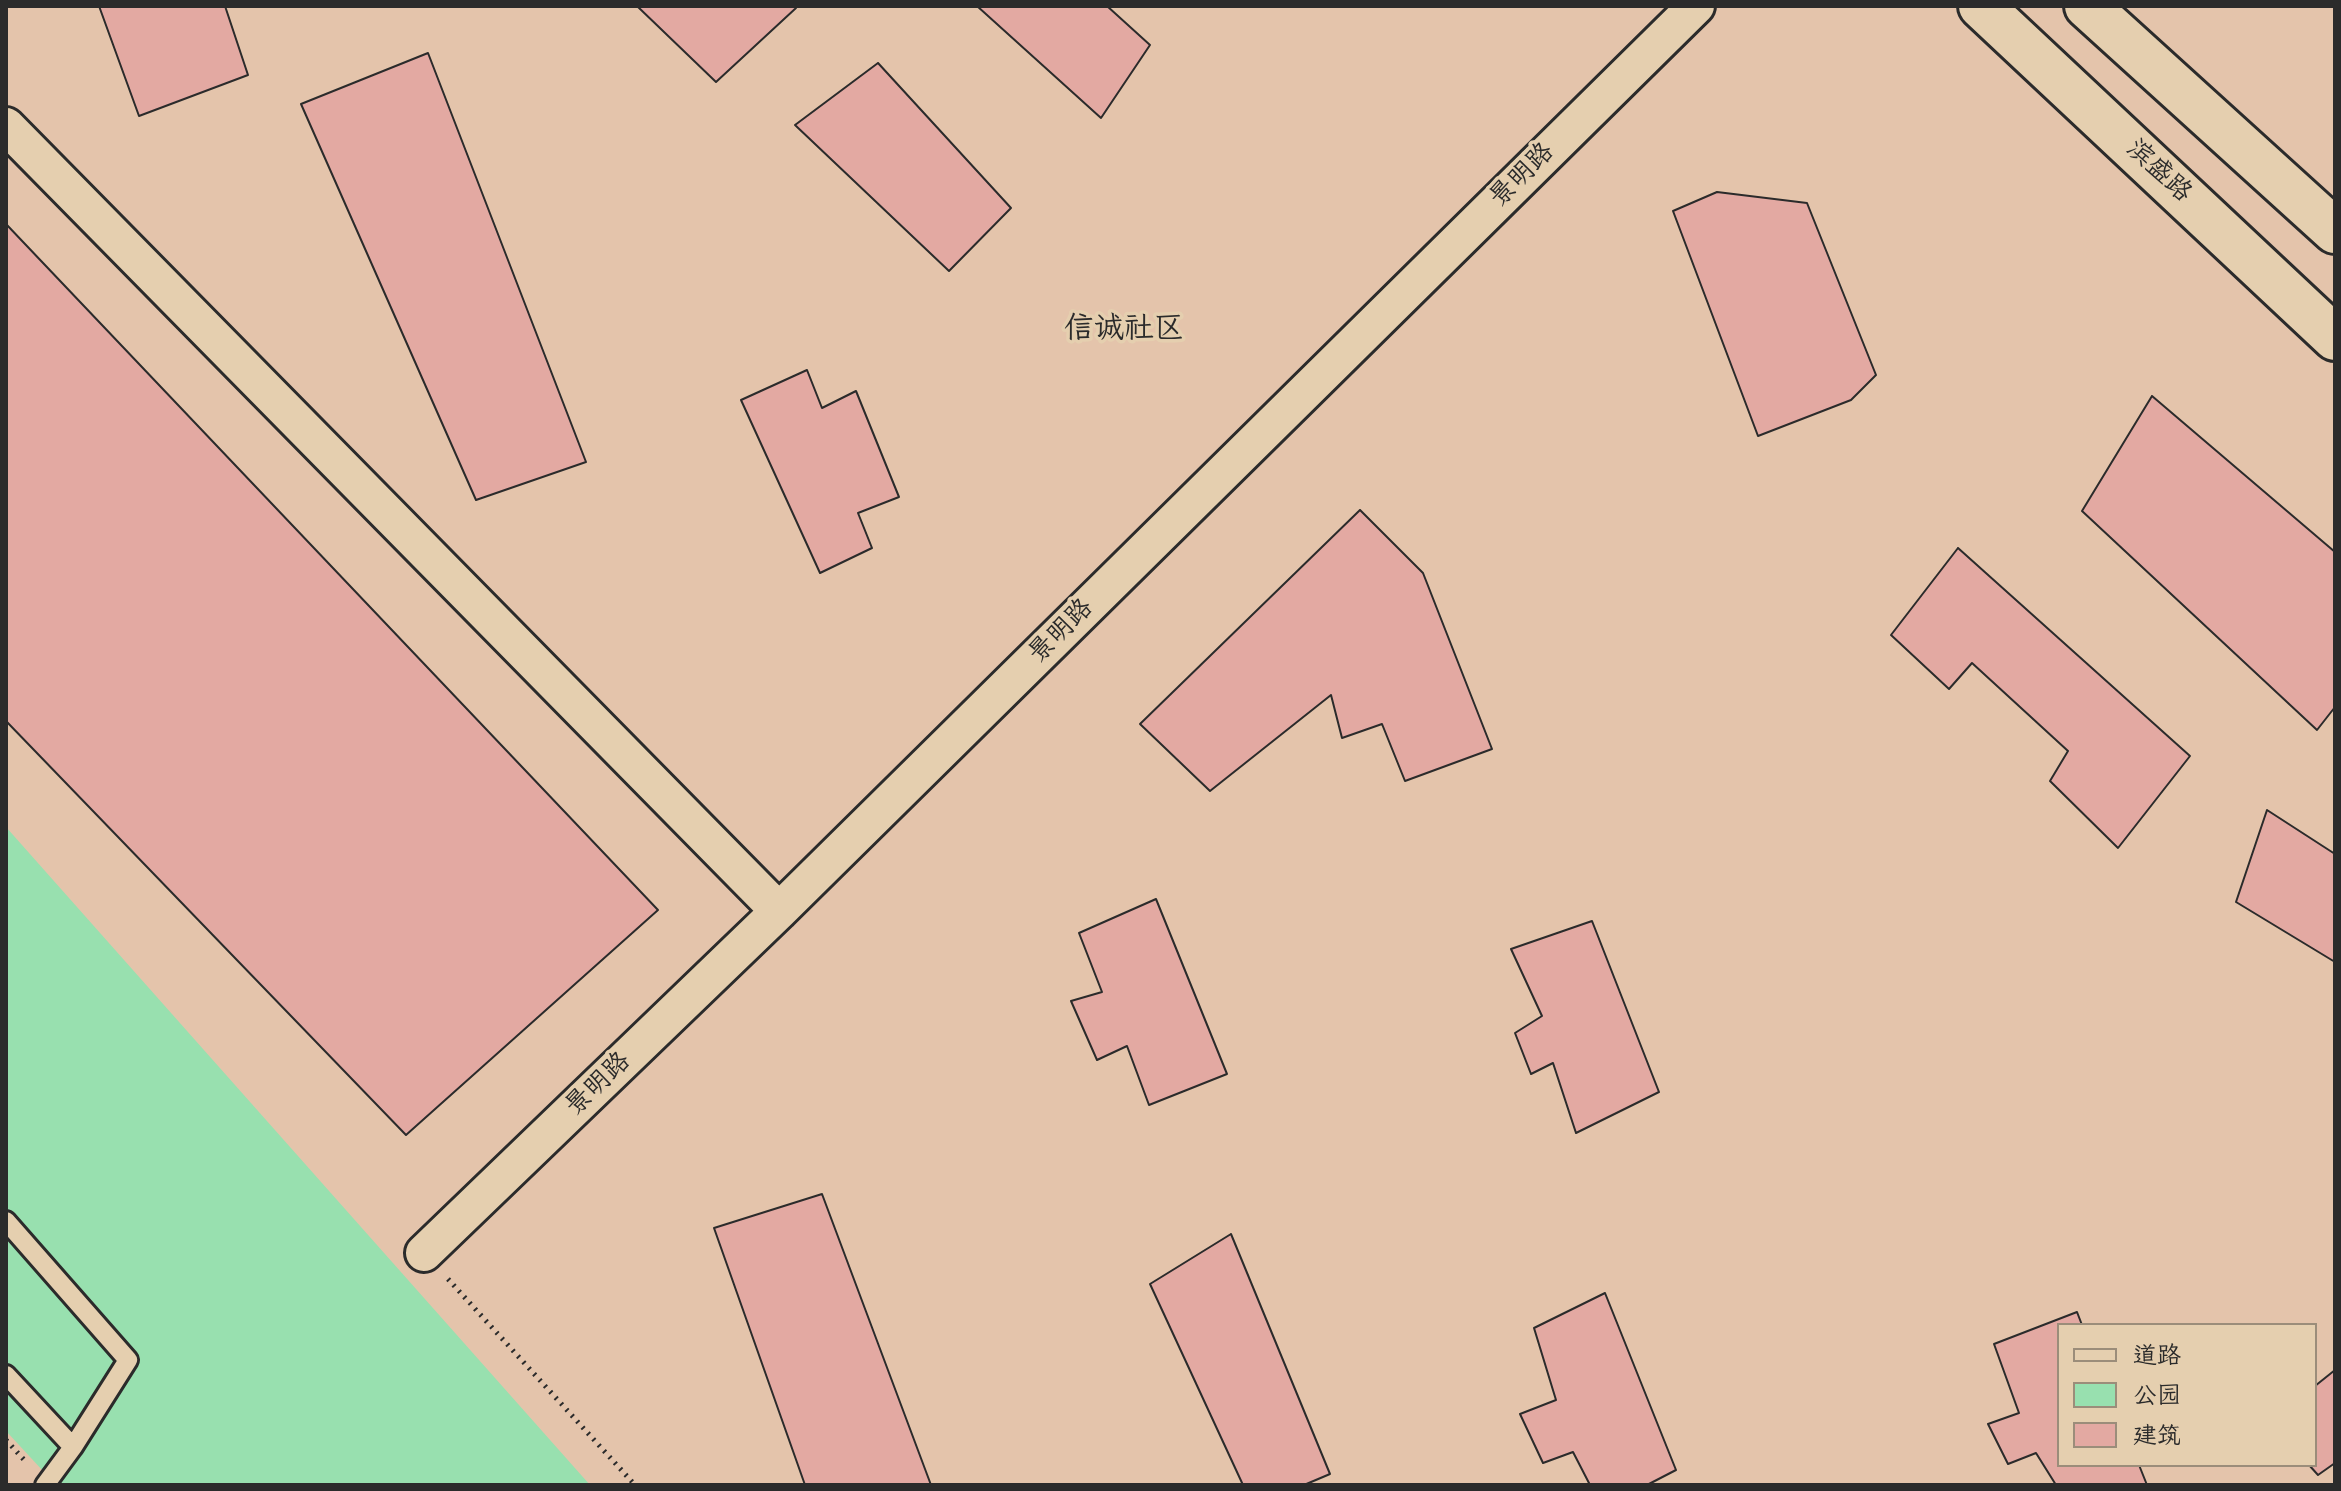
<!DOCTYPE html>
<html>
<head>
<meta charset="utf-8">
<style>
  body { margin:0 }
  #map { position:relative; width:2341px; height:1491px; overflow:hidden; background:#e4c4ab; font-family:"Architects Daughter","LXGW WenKai TC",sans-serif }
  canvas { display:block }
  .frame { position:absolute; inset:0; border:8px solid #2b2b2b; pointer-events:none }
  .legend { position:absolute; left:2057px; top:1323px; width:260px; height:144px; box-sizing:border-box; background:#e5cfaf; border:2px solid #9b8d7a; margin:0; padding:10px 14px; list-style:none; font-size:24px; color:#2b2b2b }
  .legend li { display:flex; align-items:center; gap:16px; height:40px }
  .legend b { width:40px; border:2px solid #9b8d7a }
</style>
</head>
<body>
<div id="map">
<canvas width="2341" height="1491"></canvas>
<div class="frame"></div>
<ul class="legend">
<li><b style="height:10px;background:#e5cfaf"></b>道路</li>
<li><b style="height:22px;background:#98e0af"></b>公园</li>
<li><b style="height:22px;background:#e3a9a2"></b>建筑</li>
</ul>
</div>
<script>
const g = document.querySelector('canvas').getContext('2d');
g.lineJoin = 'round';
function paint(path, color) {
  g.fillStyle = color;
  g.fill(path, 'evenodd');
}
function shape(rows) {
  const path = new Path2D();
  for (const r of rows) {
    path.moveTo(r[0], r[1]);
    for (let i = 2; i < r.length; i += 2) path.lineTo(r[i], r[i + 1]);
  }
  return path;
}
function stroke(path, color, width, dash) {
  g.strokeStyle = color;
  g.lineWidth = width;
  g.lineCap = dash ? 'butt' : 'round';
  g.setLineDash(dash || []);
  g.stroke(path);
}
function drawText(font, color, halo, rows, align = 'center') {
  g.font = font + ' "Architects Daughter","LXGW WenKai TC",sans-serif';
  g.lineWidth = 7;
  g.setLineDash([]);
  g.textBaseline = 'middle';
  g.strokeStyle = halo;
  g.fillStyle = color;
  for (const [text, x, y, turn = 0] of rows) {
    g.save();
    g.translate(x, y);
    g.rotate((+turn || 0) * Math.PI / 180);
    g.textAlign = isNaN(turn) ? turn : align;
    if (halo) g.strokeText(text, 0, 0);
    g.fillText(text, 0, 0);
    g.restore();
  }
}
paint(shape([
  [6,827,590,1485,56,1485,6,1431]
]), '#98e0af');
const building = shape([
  [99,6,225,6,248,75,139,116,99,6],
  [637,6,793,6,796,8,716,82,637,6],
  [977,6,1107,6,1150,45,1101,118,977,6],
  [428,53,586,462,476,500,301,104,428,53],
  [878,63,1011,208,949,271,795,125,878,63],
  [1717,192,1807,203,1876,375,1851,400,1758,436,1673,211,1717,192],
  [6,224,658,910,406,1135,6,721,6,224],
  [807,370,822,408,856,391,899,497,858,513,872,548,820,573,741,400,807,370],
  [2152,396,2335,552,2335,707,2317,730,2082,511,2152,396],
  [1360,510,1423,573,1492,749,1405,781,1382,724,1342,738,1331,695,1210,791,1140,724,1360,510],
  [1958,548,2190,756,2118,848,2050,781,2068,751,1972,663,1949,689,1891,635,1958,548],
  [2267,810,2335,854,2335,962,2236,902,2267,810],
  [1156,899,1227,1074,1149,1105,1127,1046,1097,1060,1071,1001,1102,992,1079,933,1156,899],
  [1592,921,1659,1092,1576,1133,1553,1063,1531,1074,1515,1033,1542,1016,1511,949,1592,921],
  [822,1194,931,1485,805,1485,714,1228,822,1194],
  [1231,1234,1330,1474,1304,1485,1243,1485,1150,1284,1231,1234],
  [1605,1293,1676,1470,1647,1485,1590,1485,1573,1452,1543,1463,1520,1414,1556,1400,1534,1328,1605,1293],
  [2077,1312,2082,1325,2059,1325,2059,1465,2139,1465,2147,1485,2056,1485,2036,1453,2008,1464,1988,1424,2019,1413,1994,1344,2077,1312],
  [2335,1370,2335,1463,2318,1475,2309,1465,2315,1465,2315,1386,2335,1370]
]);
paint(building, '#e3a9a2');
stroke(building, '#2b2b2b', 2);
const lane = shape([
  [6,1221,128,1360,73,1447],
  [6,1375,73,1447,45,1485]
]);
const street = shape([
  [6,126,779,911],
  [424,1253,779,911,1696,6]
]);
const secondary = shape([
  [1981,6,2335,338],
  [2087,6,2335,231]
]);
stroke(lane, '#2b2b2b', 24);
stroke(street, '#2b2b2b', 42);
stroke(secondary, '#2b2b2b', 50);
stroke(shape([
  [448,1279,635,1485],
  [6,1440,27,1463]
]), '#2b2b2b', 5, [2, 6]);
stroke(lane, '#e5cfaf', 18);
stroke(street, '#e5cfaf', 36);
stroke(secondary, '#e5cfaf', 44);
drawText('26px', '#2b2b2b', '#e5cfaf', [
  ["滨盛路",2158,172,43],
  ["景明路",1523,176,-45],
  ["景明路",1062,632,-45],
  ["景明路",599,1085,-44]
]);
drawText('30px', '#2b2b2b', '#e5cfaf', [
  ["信诚社区",1124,331]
]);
</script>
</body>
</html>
